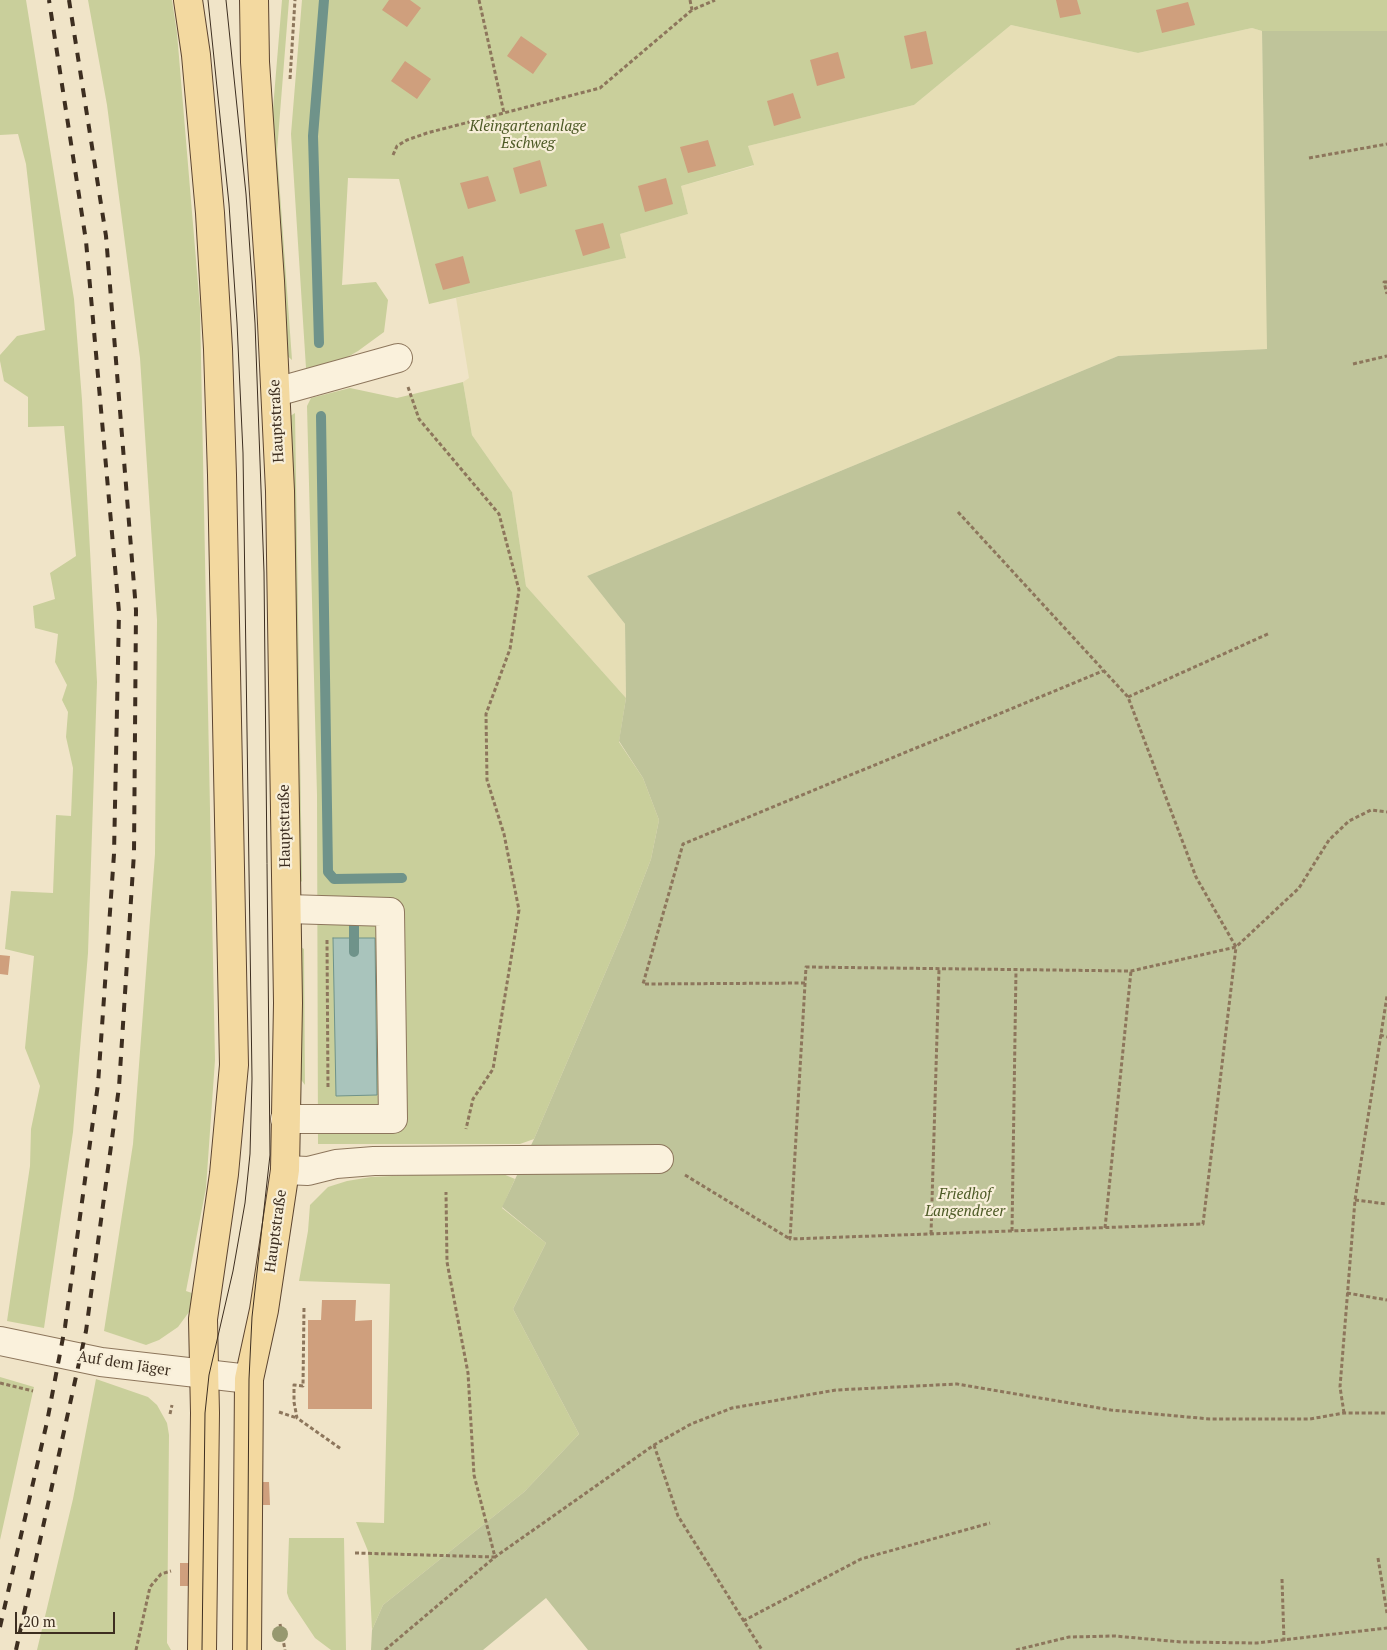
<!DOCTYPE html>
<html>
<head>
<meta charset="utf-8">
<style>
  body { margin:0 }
  #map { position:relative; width:1387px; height:1650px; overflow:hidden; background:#f0e4c8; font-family:"PT Serif",serif }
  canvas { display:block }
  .scale { position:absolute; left:15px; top:1612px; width:100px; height:22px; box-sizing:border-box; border:2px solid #3d2e20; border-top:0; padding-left:6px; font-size:15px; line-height:18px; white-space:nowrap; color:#3d2e20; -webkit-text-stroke:4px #f7eed8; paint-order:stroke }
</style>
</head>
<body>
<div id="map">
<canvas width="1387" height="1650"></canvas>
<div class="scale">20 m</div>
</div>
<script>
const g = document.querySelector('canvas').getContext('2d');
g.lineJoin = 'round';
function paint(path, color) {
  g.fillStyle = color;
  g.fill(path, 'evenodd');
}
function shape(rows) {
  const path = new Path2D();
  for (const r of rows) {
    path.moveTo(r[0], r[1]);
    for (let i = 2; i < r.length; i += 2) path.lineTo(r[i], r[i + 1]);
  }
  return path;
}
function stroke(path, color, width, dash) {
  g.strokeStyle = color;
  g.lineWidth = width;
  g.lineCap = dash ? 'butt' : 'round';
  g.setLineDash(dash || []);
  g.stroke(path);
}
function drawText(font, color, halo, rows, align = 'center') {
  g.font = font + ' "PT Serif",serif';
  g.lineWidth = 4.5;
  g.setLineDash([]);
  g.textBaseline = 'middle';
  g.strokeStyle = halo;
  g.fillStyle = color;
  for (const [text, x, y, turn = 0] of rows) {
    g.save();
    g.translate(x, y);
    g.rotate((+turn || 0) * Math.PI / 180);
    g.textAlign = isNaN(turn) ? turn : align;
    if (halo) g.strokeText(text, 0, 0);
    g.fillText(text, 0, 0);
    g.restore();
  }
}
paint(shape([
  [1011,25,1138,53,1252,28,1262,31,1268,349,1118,356,587,576,625,624,626,698,526,586,512,492,472,435,463,382,469,378,456,298,626,258,620,234,688,214,681,186,753,166,748,146,914,105]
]), '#e6deb5');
paint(shape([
  [0,0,26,0,74,299,82,400,97,682,88,953,73,1132,44,1328,7,1321,30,1166,31,1129,40,1086,25,1048,34,956,5,949,11,891,53,893,56,815,71,816,73,768,66,737,68,712,62,700,67,685,55,662,58,634,35,628,33,606,55,599,50,573,76,556,64,426,28,427,28,397,4,381,0,361,0,355,17,336,45,330,26,164,18,134,0,135],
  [88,0,172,0,177,33,200,308,215,1060,206,1188,186,1291,195,1294,189,1312,178,1327,159,1340,146,1345,104,1331,133,1144,155,854,157,620,140,358,107,105],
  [282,0,289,0,277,151,292,360,285,354,271,133],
  [302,0,1387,0,1387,31,1262,31,1252,28,1138,53,1011,25,914,105,748,146,754,165,681,186,688,214,620,234,626,258,429,304,399,179,348,178,342,285,376,282,388,300,384,332,358,351,332,366,306,368,291,134],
  [463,382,472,435,512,492,526,586,626,698,619,742,643,778,659,820,651,859,625,927,534,1139,520,1144,318,1144,317,795,307,406,311,398,350,388,397,398],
  [295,413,302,881,296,887,287,418],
  [296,944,304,949,305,1085,299,1077],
  [496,1171,515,1179,502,1208,546,1243,513,1309,579,1434,524,1492,383,1605,372,1630,368,1551,356,1522,384,1523,390,1284,299,1281,308,1231,310,1205,328,1187,347,1181,371,1177],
  [0,1377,34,1387,0,1540],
  [96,1379,148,1397,157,1405,167,1423,169,1435,167,1643,171,1650,37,1650,73,1499],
  [289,1538,344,1538,346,1650,331,1650,315,1638,289,1599,287,1593]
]), '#c9cf9b');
paint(shape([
  [1262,31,1387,31,1387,1650,588,1650,546,1598,483,1650,371,1650,372,1630,383,1605,524,1492,579,1434,513,1309,546,1243,502,1207,534,1139,625,927,651,859,659,820,643,778,619,741,626,698,625,624,587,576,1118,356,1267,349]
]), '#bfc49a');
const water = shape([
  [333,938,375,938,377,1095,336,1096,333,938]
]);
paint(water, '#a9c4bc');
stroke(water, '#6f938a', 1);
stroke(shape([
  [319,343,313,136,324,0],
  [321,416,328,872,334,879,402,878],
  [354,922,354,952]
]), '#6f938a', 10);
paint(shape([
  [389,0,410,0,421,8,407,27,382,10],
  [1056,0,1077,0,1081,14,1060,18],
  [1188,2,1195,25,1162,33,1156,10],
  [926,31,933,64,911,69,904,36],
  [521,36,547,54,533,74,507,56],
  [838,52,845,78,817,86,810,60],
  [405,61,431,79,417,99,391,81],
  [793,93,801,118,774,126,767,101],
  [708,140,716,166,688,173,680,147],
  [540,160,547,186,520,194,513,168],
  [488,176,496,201,468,209,460,183],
  [666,178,673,204,645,212,638,186],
  [603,223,610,248,583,256,575,230],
  [463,256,470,283,443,290,435,264],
  [0,955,10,956,8,975,0,974],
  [322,1300,356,1300,355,1321,372,1320,372,1409,308,1409,308,1320,321,1320],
  [261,1482,269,1482,270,1505,261,1505],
  [180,1563,189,1563,188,1586,180,1586]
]), '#cf9f7d');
const minor = shape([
  [276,392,398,358],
  [285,1119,393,1119,390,912,287,909],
  [285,1170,308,1171,336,1164,374,1161,659,1159],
  [0,1341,101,1362,249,1379]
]);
const major = shape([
  [188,0,196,55,210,213,218,349,222,475,234,1065,224,1174,203,1319,205,1413,202,1650],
  [247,1650,249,1379,264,1310,285,1170,288,1003,280,491,270,281,255,62,254,0]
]);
stroke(minor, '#8d765c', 30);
stroke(major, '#5b4430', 30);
stroke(shape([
  [479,0,504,113],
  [690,0,692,10],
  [290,79,295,0],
  [393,155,397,146,407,140,427,133,600,88,692,10,715,0],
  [1309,158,1387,144],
  [1387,282,1384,282,1387,294],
  [1353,364,1387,356],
  [408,387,419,419,499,514,519,590,510,649,486,714,487,780,504,834,519,910,493,1069,473,1099,466,1129],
  [958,512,1128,697,1196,877,1236,947,1203,1224,790,1239,806,967,1131,971,1236,947,1299,888,1329,840,1349,821,1371,810,1387,812],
  [1128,697,1270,633],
  [327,940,328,1089],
  [805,983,643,984,683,844,1103,671],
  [1380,1035,1387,1037],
  [685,1175,790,1239],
  [1355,1200,1387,1204],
  [1105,1228,1131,971],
  [1012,1231,1016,970],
  [931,1234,939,969],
  [1347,1293,1387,1300],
  [304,1308,303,1386,294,1385,294,1402,297,1418,341,1449],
  [0,1383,33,1391],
  [279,1412,297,1418],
  [1344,1413,1340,1387,1355,1200,1387,996],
  [170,1414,172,1405],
  [654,1445,678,1516,762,1650],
  [355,1553,495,1557,474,1475,468,1373,447,1262,446,1192],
  [1378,1558,1387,1613],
  [1282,1579,1284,1641],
  [743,1621,861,1559,990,1523],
  [280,1624,285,1650],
  [136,1650,150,1587,161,1574,171,1571],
  [385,1650,495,1557,654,1445,691,1424,732,1408,836,1390,957,1384,1111,1410,1210,1419,1310,1419,1344,1413,1387,1413],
  [1016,1650,1069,1637,1115,1636,1181,1642,1257,1643,1387,1628]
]), '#8d765c', 3, [4, 2.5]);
stroke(minor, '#faf1dc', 28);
stroke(major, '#f3d9a0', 28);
stroke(shape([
  [226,0,246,194,255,323,264,572,270,1155,252,1317,249,1379,247,1650],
  [202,1650,205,1413,209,1375,233,1271,245,1203,250,1154,252,1079,243,453,237,323,229,204,208,0]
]), '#3d2e20', 1);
stroke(shape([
  [0,1627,47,1422,65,1327,98,1084,114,854,119,612,86,241,49,0],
  [16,1650,86,1331,119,1087,134,853,136,610,106,236,69,0]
]), '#3d2e20', 4, [9, 9]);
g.fillStyle = '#96986f';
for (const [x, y] of [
  [280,1634]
]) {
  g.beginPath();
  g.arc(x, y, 8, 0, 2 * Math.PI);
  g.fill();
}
drawText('italic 15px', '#4d5a26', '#f7eed8', [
  ["Kleingartenanlage",528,127],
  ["Eschweg",528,144],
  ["Friedhof",965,1195],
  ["Langendreer",965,1212]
]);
drawText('15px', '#3d2e20', '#f7eed8', [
  ["Hauptstraße",277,421,-93],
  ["Hauptstraße",285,826,-91],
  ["Hauptstraße",276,1231,-82],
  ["Auf dem Jäger",124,1364,9]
]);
</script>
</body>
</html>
